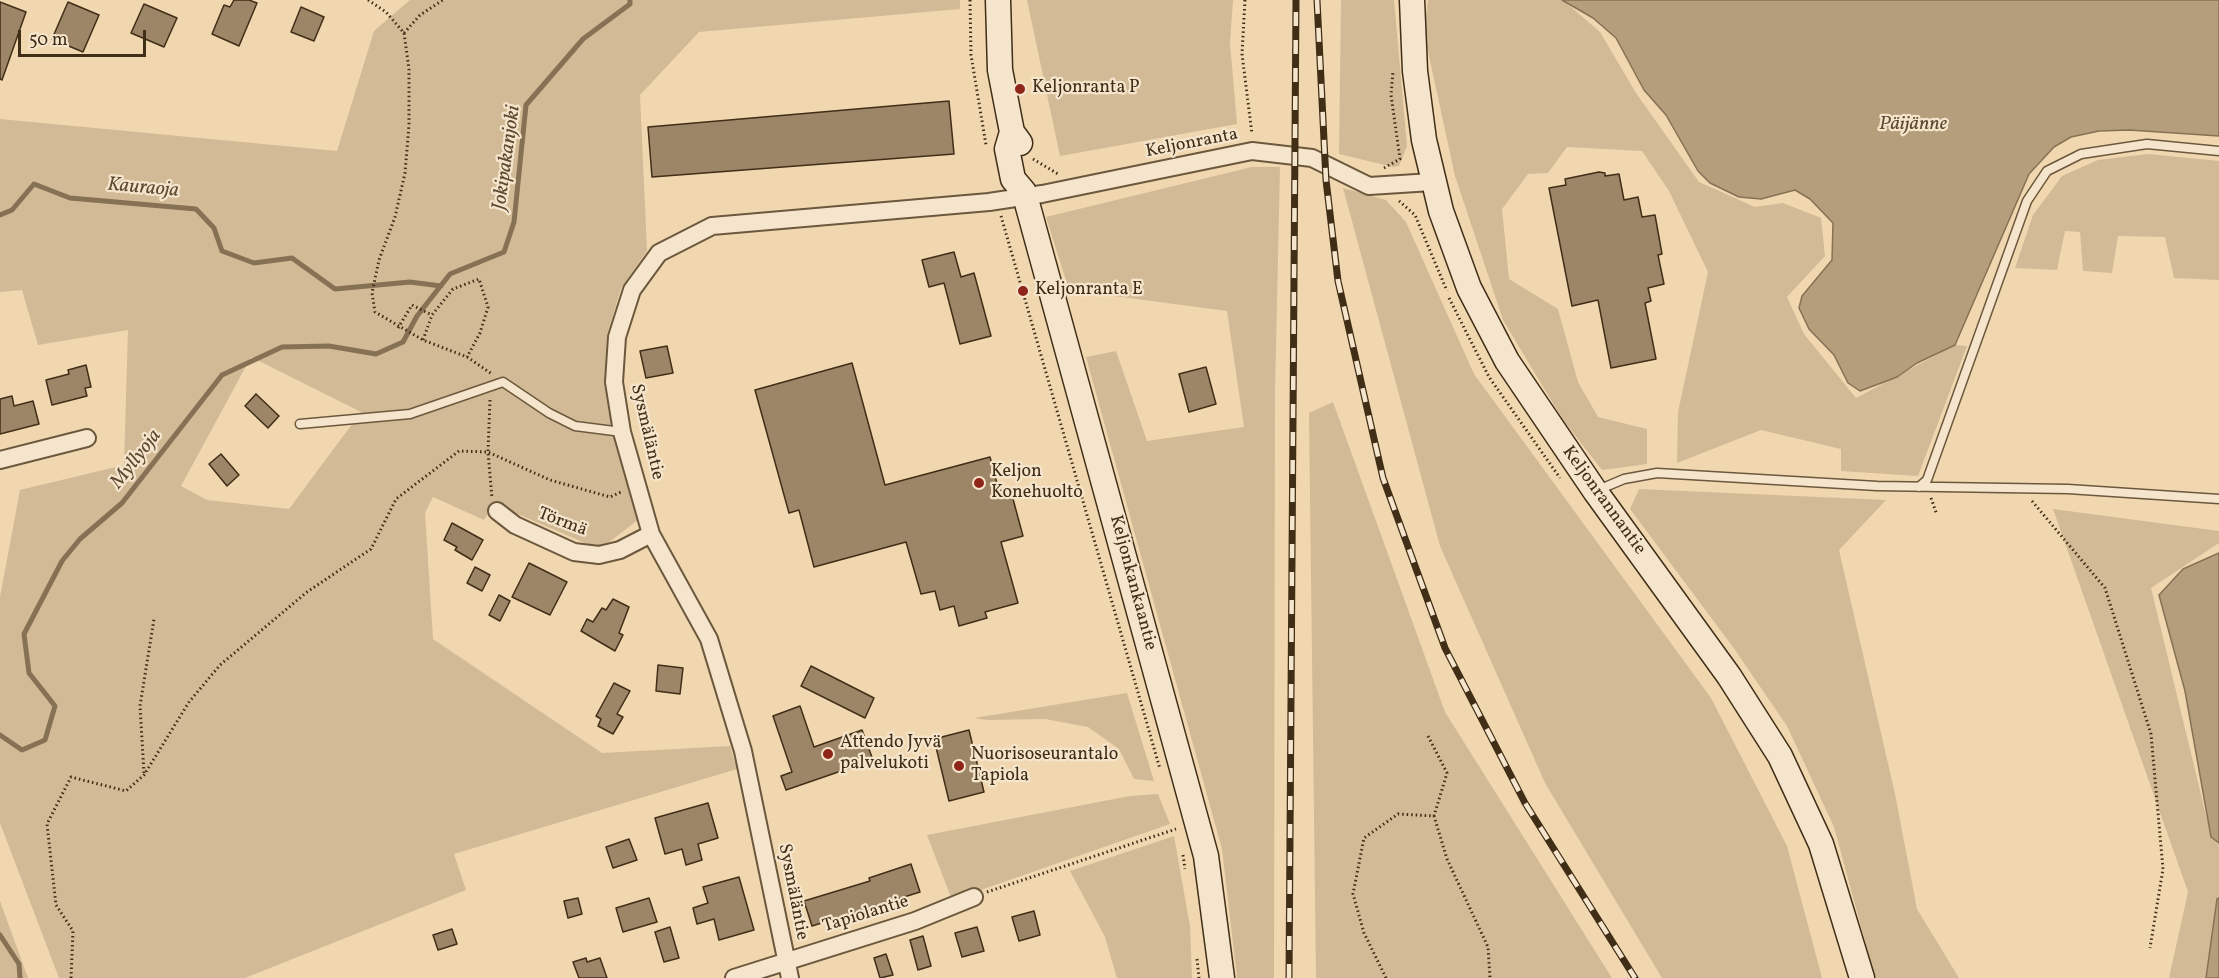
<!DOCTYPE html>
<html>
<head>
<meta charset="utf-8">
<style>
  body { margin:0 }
  #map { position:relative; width:2219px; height:978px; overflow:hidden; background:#f0d7b0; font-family:Vollkorn,serif }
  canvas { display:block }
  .scale { position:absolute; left:18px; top:30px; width:128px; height:27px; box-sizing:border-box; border:3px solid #402e17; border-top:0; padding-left:8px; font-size:18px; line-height:21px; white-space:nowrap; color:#402e17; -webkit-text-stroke:4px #f5e5cc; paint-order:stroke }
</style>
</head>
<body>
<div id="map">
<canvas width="2219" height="978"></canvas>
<div class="scale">50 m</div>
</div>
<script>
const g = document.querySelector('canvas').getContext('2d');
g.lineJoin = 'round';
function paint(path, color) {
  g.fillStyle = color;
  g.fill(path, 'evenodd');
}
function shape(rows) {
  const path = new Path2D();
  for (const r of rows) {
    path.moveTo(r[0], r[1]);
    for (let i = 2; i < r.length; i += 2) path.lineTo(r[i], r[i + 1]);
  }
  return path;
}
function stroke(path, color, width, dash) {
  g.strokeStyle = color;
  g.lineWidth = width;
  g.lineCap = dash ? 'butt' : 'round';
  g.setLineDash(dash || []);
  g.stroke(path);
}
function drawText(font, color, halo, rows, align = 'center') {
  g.font = font + ' Vollkorn,serif';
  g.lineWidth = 4.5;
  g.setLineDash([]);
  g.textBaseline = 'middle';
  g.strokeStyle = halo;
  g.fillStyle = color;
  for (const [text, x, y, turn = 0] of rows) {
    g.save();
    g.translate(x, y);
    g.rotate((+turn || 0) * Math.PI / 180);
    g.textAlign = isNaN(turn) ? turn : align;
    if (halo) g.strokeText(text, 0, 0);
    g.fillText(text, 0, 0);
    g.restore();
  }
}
paint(shape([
  [410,0,960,0,960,9,699,32,640,95,647,251,621,288,607,335,605,384,638,520,609,542,594,547,495,504,484,520,433,497,425,513,433,639,602,753,730,746,737,769,454,854,466,890,245,978,59,978,0,823,0,597,20,490,124,465,128,330,38,345,22,290,0,292,0,119,337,151,374,31],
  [251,357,361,412,289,509,207,500,181,486],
  [1027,0,1233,0,1230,43,1237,124,1060,156],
  [1341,0,1394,0,1407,146,1399,166,1393,167,1339,154],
  [1428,0,1563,0,1600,32,1636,93,1699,182,1755,207,1783,203,1821,218,1825,256,1787,297,1804,334,1856,398,1955,345,1967,346,1918,476,1841,471,1841,449,1761,430,1677,463,1678,412,1708,272,1669,191,1642,151,1567,147,1548,173,1528,174,1502,209,1509,279,1558,309,1578,382,1598,417,1647,429,1647,464,1602,470,1563,420,1503,320,1455,176,1424,33],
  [2148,154,2219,161,2219,280,2174,278,2165,237,2118,236,2112,273,2083,271,2080,232,2065,231,2057,270,2015,268,2033,215,2062,176,2098,160],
  [1252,167,1280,167,1275,391,1274,978,1237,978,1222,849,1086,357,1116,351,1147,441,1244,427,1227,311,1069,290,1046,217],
  [1343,188,1386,200,1406,222,1474,374,1711,698,1787,846,1822,978,1662,978,1545,783,1440,546],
  [1333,402,1445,712,1612,978,1316,978,1309,413],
  [1639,489,1886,500,1839,550,1895,794,1917,909,1959,978,1875,978,1834,827,1787,726,1733,647,1630,509],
  [2053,509,2219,531,2219,543,2151,588,2211,836,2219,843,2219,898,2208,978,2169,978,2188,892],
  [1127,693,1154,781,1134,779,1119,749,1088,727,1045,719,988,720,974,718],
  [1158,794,1170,824,952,900,927,835,1130,796],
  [1174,836,1190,926,1192,978,1117,978,1105,937,1070,871],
  [0,901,28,978,0,978]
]), '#d2ba96');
const water = shape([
  [1562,0,2219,0,2219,136,2129,130,2099,131,2071,137,2054,147,2029,174,1955,345,1917,363,1897,377,1860,391,1848,383,1834,355,1809,329,1799,308,1802,296,1832,260,1833,223,1810,199,1795,190,1761,199,1739,197,1710,183,1698,171,1666,115,1644,90,1616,38,1593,18,1562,0],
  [2219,553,2219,843,2211,837,2185,691,2159,595,2183,569,2219,553],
  [2219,898,2219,978,2206,978,2217,899,2219,898]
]);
paint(water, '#b49e7c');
stroke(water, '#867154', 1.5);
stroke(shape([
  [0,215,12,210,34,184,70,198,196,209,214,228,222,251,254,263,292,258,335,289,410,282,441,286],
  [0,735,22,750,45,740,55,706,29,673,24,634,62,561,80,539,122,503,222,375,282,347,329,346,376,354,403,342,417,316,450,274,504,252,514,222,526,105,583,39,630,4,630,0],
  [0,935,19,964,20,978]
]), '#867154', 5);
const building = shape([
  [234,0,249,0,257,3,239,46,212,34,224,5,230,7,234,0],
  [0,2,26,12,2,80,0,79,0,2],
  [68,2,99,15,83,52,52,39,68,2],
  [144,4,177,18,164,47,131,33,144,4],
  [301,7,324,17,314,41,291,32,301,7],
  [949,101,954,154,652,177,648,127,949,101],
  [1599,172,1605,173,1605,176,1619,174,1624,200,1638,197,1642,217,1655,215,1662,254,1658,255,1664,284,1648,288,1651,301,1645,303,1656,359,1611,368,1598,300,1572,306,1549,188,1566,185,1565,179,1599,172],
  [954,252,961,277,974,273,991,336,960,344,944,283,929,287,922,260,954,252],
  [667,346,673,373,646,378,640,351,667,346],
  [852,363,885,485,990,457,999,491,1010,488,1023,536,1001,542,1018,603,985,612,987,618,959,626,954,606,940,610,935,591,921,594,906,542,814,567,799,510,789,513,755,390,852,363],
  [86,365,91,387,85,388,87,396,52,405,46,380,69,374,68,370,86,365],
  [1206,367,1216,404,1189,412,1179,374,1206,367],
  [256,394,279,416,268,428,245,406,256,394],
  [12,396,14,406,33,401,39,424,0,434,0,399,12,396],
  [221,454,239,475,227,486,209,464,221,454],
  [452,523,483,540,472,560,455,550,457,547,444,540,452,523],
  [529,563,567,582,550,615,512,597,529,563],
  [475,567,490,575,482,591,467,583,475,567],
  [499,595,510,601,500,621,489,615,499,595],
  [613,599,629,607,619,633,623,635,615,651,581,631,587,619,593,622,602,608,606,610,613,599],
  [658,665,683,668,680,694,656,691,658,665],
  [811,666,874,698,865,718,801,686,811,666],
  [614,683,630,691,617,714,623,717,613,734,598,726,601,719,596,716,614,683],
  [800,706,814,747,862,730,873,760,786,790,781,776,792,772,773,716,800,706],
  [969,730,984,792,949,801,934,739,969,730],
  [708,803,718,838,698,844,702,860,686,865,682,849,665,854,655,818,708,803],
  [629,839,637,860,613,868,606,847,629,839],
  [911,864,920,892,812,926,804,901,870,881,869,878,911,864],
  [739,877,754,930,719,940,714,919,697,924,693,908,708,903,703,887,739,877],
  [578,898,582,914,568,918,564,901,578,898],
  [649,898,657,922,623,932,616,908,649,898],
  [1034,911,1040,935,1019,941,1012,917,1034,911],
  [670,927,679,958,664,962,655,932,670,927],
  [977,927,984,951,962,957,955,933,977,927],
  [452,929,457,944,438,950,433,935,452,929],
  [923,936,931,966,918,970,910,940,923,936],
  [886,954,893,975,880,978,874,958,886,954],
  [586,958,587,962,600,958,607,978,579,978,573,962,586,958]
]);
paint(building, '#9c8667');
stroke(building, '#402e17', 1.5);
const lane = shape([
  [300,424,410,414,503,382,549,413,575,426,622,432],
  [1919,487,1927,480,2027,201,2047,171,2081,154,2147,144,2219,151],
  [1598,490,1624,479,1657,473,1877,486,2068,489,2219,499]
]);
const street = shape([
  [0,460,87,438],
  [497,511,515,525,574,552,599,555,620,550,651,534],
  [734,978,915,921,974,897],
  [790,978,743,751,709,639,651,534,622,432,614,382,617,337,632,290,659,253,712,226,989,202,1042,194,1252,151,1312,158,1369,186,1432,182]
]);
const secondary = shape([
  [998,0,1000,70,1012,132,1020,143],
  [1412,0,1415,71,1424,140,1441,211,1469,288,1507,361,1595,491,1729,676,1780,756,1821,844,1862,978],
  [1012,132,1007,149,1013,179,1024,192,1206,856,1222,978]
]);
stroke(lane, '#6c583d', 11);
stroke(street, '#6c583d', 20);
stroke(secondary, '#402e17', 27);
stroke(shape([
  [368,0,386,12,404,33,409,69,409,125,405,173,395,217,379,260,372,293,375,312,423,340,467,357,492,374],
  [970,0,971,55,986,145],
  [1245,0,1242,54,1252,134],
  [404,33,420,15,443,0],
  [1033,159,1058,174],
  [1384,168,1400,159,1391,95,1393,71],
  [1399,201,1415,215,1447,291],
  [1001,216,1160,769],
  [1449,298,1489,377,1560,478],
  [398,328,412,305,432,315],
  [423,340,432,315,453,289,479,279,488,307,480,333,467,357],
  [490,400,488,452,492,498],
  [1931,498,1937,515],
  [2032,501,2105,588,2151,734,2163,869,2150,948],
  [1428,736,1447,773,1434,816],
  [144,773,140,706,154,619],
  [1183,855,1185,869],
  [987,892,1176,829],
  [1197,959,1199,978],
  [71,978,73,931,56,905,47,824,71,777,126,791,144,775,189,702,220,665,307,592,371,549,396,499,459,451,488,452,550,480,610,497,621,492],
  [1386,978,1364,933,1353,894,1364,838,1398,814,1434,816,1447,859,1488,947,1490,978]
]), '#402e17', 3, [1.5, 3]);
stroke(lane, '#f5e5cc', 8);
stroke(street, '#f5e5cc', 16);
stroke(secondary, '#f5e5cc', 24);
const rail = shape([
  [1317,0,1326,180,1338,281,1383,478,1445,648,1525,803,1635,978],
  [1289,978,1296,0]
]);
stroke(rail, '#402e17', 7);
stroke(rail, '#f5e5cc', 4.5, [14]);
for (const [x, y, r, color] of [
  [1020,89,6,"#8f2418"],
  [1023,291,6,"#8f2418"],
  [979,483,6,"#8f2418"],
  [828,754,6,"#8f2418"],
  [959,766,6,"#8f2418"]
]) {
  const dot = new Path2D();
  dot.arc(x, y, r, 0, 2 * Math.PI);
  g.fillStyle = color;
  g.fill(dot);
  stroke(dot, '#f5e5cc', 2);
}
drawText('18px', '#402e17', '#f5e5cc', [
  ["Keljonranta P",1032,89],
  ["Keljonranta E",1035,291],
  ["Keljon",991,473],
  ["Konehuolto",991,494],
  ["Attendo Jyvä",840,744],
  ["palvelukoti",840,765],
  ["Nuorisoseurantalo",971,756],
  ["Tapiola",971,777]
], 'left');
drawText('18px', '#402e17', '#f5e5cc', [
  ["Keljonranta",1192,144,-11],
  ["Sysmäläntie",646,432,77],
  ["Keljonrannantie",1603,501,54],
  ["Törmä",562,523,21],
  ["Keljonkankaantie",1132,583,75],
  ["Sysmäläntie",792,892,79],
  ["Tapiolantie",866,915,-17]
]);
drawText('italic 20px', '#5d4a30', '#f5e5cc', [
  ["Päijänne",1913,125],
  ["Jokipakanjoki",508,158,-82],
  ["Kauraoja",143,189,5],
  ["Myllyoja",137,460,-52]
]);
</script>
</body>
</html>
